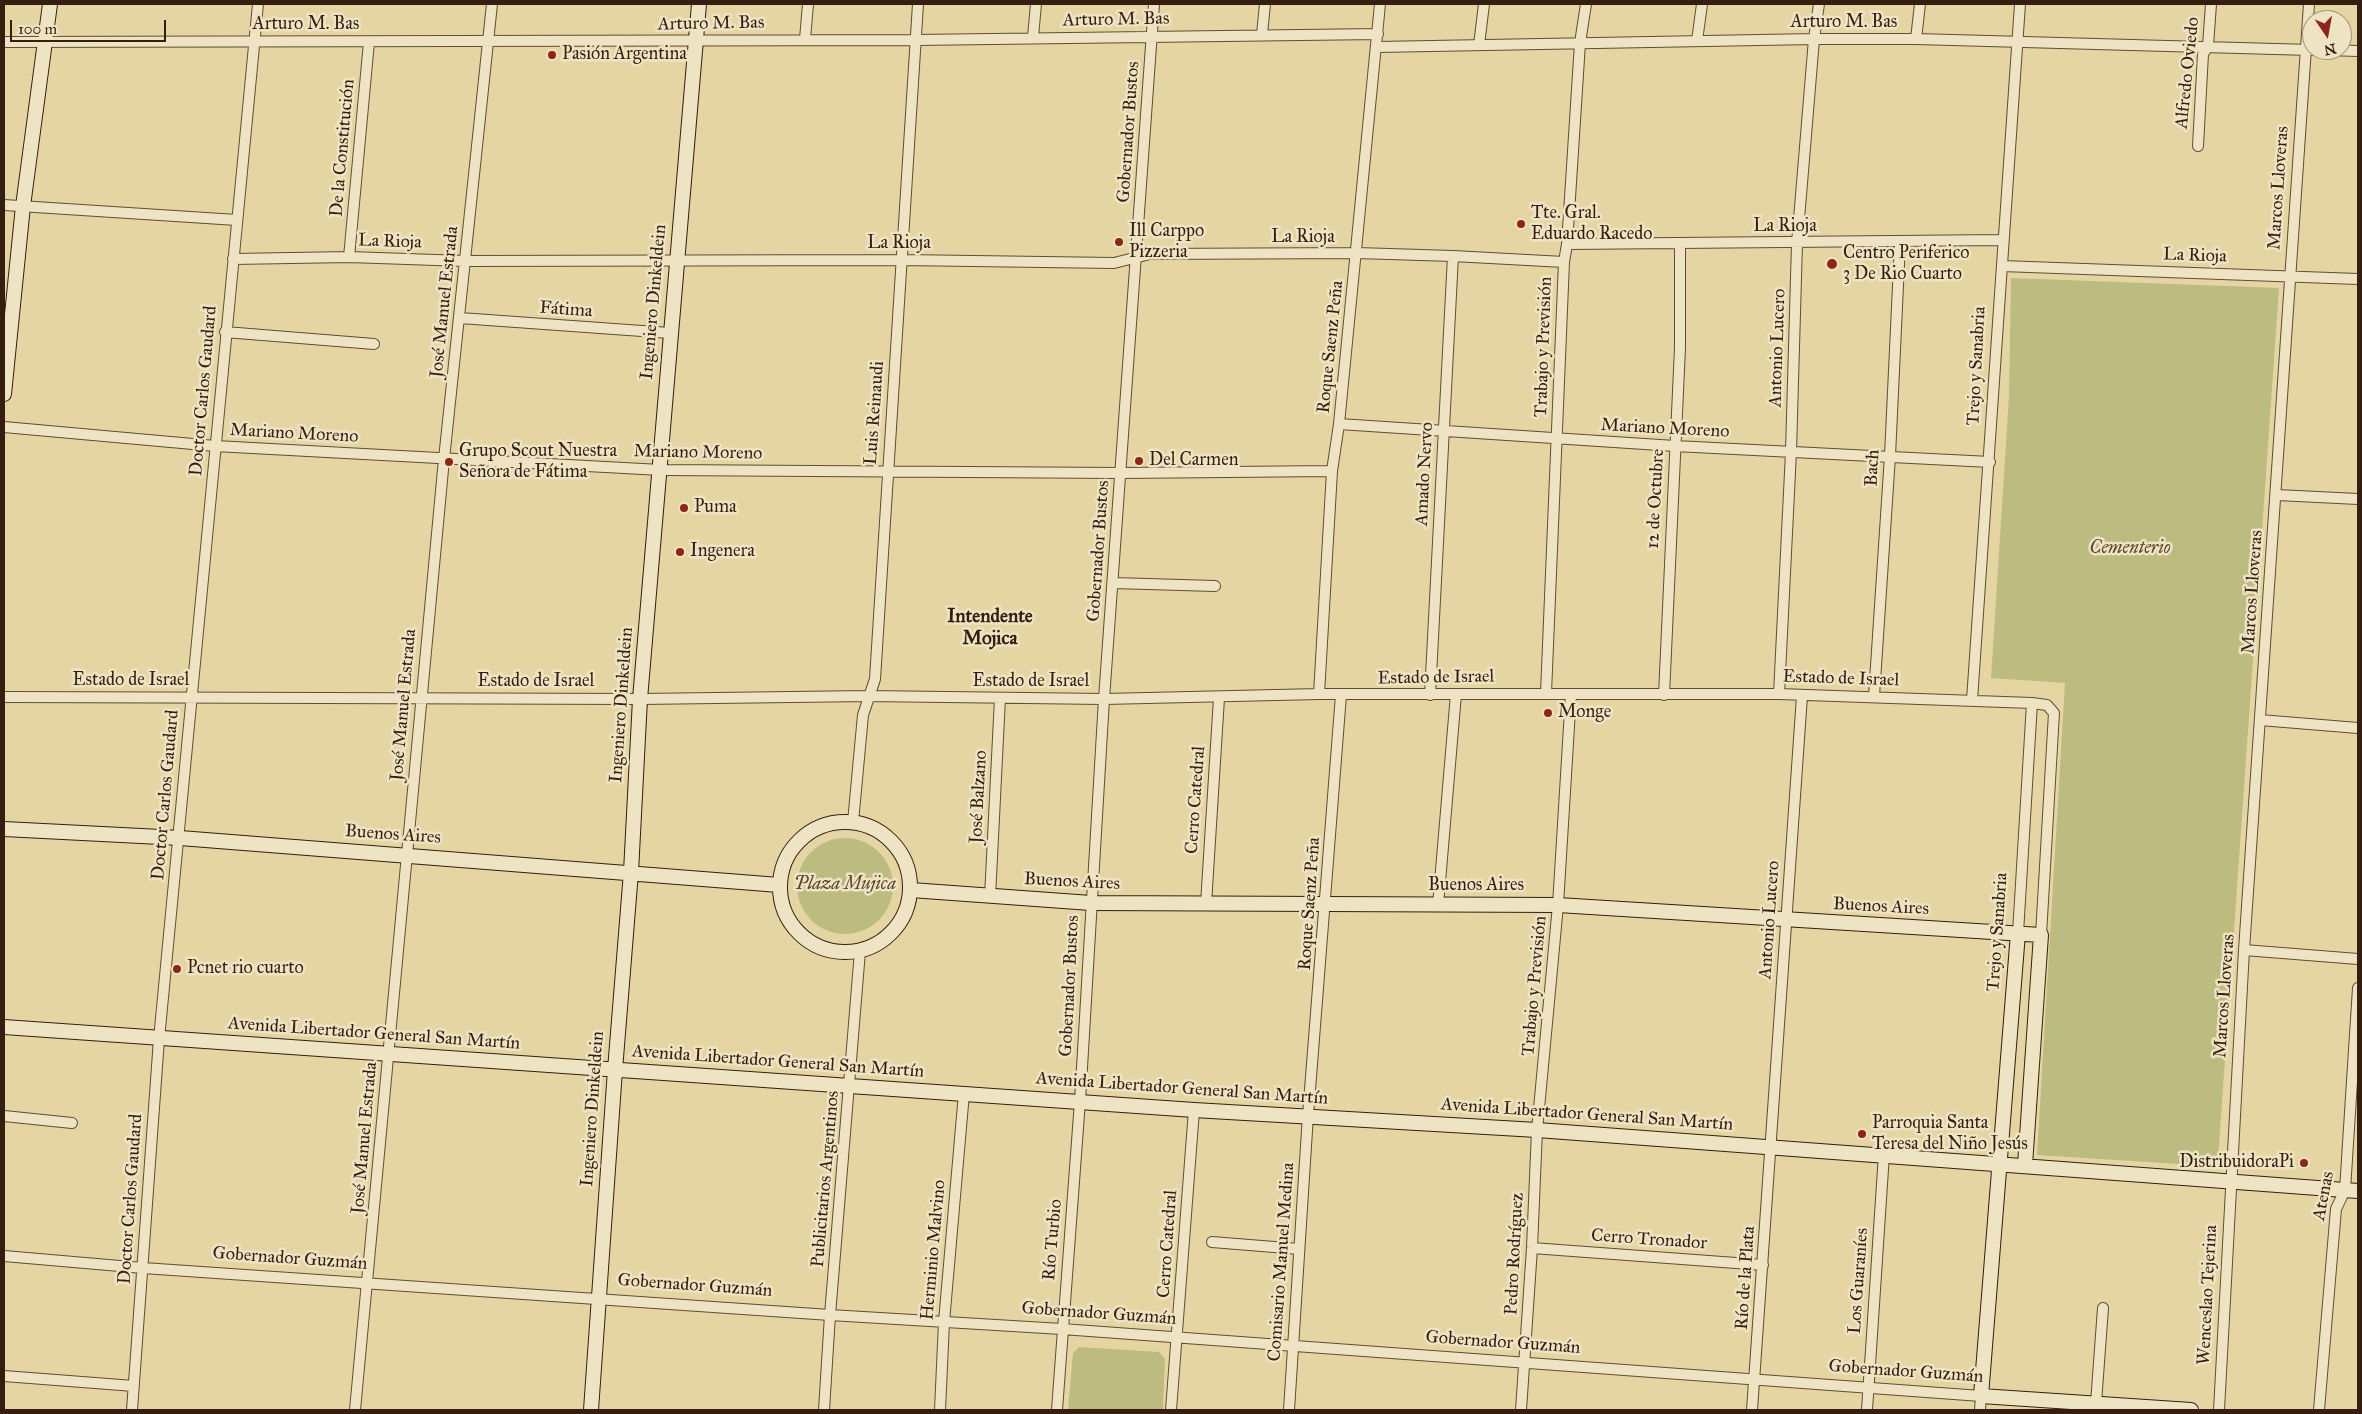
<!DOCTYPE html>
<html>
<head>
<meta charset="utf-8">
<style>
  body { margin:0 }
  #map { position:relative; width:2362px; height:1414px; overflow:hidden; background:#e5d5a2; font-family:"IM FELL Great Primer",serif }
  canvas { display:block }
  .frame { position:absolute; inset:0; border:5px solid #351e10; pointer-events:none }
  .north { position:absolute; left:2302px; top:10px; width:50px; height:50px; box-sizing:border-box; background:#eee4c3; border:1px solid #a4957b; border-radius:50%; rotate:168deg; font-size:14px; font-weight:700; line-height:20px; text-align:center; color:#351e10 }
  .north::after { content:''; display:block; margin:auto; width:18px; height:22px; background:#8f2418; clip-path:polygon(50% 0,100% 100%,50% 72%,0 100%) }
  .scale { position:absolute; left:10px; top:20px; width:156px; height:22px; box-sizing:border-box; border:2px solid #351e10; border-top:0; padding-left:6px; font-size:15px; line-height:18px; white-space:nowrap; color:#351e10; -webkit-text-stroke:4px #eee4c3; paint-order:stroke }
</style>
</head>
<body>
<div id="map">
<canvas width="2362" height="1414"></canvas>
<div class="frame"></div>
<div class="north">N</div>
<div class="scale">100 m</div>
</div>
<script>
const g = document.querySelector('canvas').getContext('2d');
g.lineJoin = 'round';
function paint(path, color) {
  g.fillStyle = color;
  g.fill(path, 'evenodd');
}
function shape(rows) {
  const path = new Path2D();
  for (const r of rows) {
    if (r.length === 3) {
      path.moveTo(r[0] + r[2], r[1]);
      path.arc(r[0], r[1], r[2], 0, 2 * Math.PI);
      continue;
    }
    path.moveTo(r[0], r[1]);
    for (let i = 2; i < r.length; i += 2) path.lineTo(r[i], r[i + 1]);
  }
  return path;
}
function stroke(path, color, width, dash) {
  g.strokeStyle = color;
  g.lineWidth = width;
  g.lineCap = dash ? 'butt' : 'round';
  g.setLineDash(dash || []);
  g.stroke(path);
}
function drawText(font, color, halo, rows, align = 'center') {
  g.font = font + ' "IM FELL Great Primer",serif';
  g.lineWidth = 5;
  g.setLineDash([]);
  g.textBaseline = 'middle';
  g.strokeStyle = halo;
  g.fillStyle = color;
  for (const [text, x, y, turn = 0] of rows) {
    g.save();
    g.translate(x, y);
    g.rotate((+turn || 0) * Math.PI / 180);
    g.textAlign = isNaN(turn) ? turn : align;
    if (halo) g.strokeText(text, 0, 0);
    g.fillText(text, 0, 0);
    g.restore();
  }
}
paint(shape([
  [2011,278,2279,288,2218,1159,2210,1166,2037,1155,2065,683,1991,678,2009,396],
  [845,886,48],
  [1079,1347,1159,1352,1165,1359,1163,1410,1068,1410,1073,1353]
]), '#bcbb80');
const street = shape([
  [1262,34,1265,4],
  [1033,37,1036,4],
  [805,39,808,4],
  [1916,39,1920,4],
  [1697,41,1702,4],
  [4,42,915,40,1378,34],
  [1479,45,1484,4],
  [1377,47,1814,39,1916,39,2311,50],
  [2328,50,2358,51],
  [2198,146,2203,54,2208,46,2211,4],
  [4,205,237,220],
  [1567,244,2003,240],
  [349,257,369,42],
  [233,259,349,257,465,261,902,260,1114,263,1150,254,1357,253,1453,256,1564,262],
  [2002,266,2358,279],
  [460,318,670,333],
  [225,332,374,344],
  [1339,424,1675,446,1990,462],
  [4,427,215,446,661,470,1121,473,1332,471],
  [2277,495,2358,499],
  [1113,583,1215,586],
  [1546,693,1564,262,1567,244,1580,43,1586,4],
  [1319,694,1332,471,1339,424,1380,4],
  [1779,694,1791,452,1797,243,1814,39,1819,4],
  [1430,695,1453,256],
  [1664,695,1680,348,1680,244],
  [1874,696,1890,456,1900,243],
  [4,697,640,699,867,696,1104,699,1319,694,1779,694,2032,703,2047,705,2054,713,2041,935],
  [1972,700,2020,4],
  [2260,720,2358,728],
  [853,822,863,715,875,679,918,4],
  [990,897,1000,698],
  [1206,904,1219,698],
  [1438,905,1456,694],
  [2018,933,2032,703],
  [2244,950,2358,959],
  [4,1116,72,1123],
  [1212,1242,1299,1249],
  [1532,1248,1763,1265],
  [4,1256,143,1268,830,1315,1062,1329,1981,1396,1980,1410],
  [4,1376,134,1386],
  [2096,1403,2103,1308],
  [132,1410,159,1039,258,4],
  [355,1410,444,459,492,4],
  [824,1410,830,1315,860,951],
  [940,1410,944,1322,964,1093],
  [1057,1410,1080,1101,1104,699,1154,4],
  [1171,1410,1194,1110],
  [1289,1410,1308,1115,1341,695],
  [1521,1410,1532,1248,1537,1130,1558,905,1571,694],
  [1752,1410,1802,696],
  [1867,1410,1884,1154],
  [2219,1410,2244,950,2309,4],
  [2319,1410,2336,1209,2345,1190,2358,988]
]);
const secondary = shape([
  [4,394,23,206,50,4],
  [845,887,65],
  [4,829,180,838,779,885],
  [911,890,1091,903,1558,905,2041,935,2025,1165],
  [2018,933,1981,1396,2191,1410],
  [4,1027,1194,1110,1537,1130,2358,1191],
  [591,1410,615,1070,631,872,640,699,699,4]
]);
stroke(street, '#614c34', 12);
stroke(secondary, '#351e10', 16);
stroke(street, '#eee4c3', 10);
stroke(secondary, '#eee4c3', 14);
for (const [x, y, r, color] of [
  [552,55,5,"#8f2418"],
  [1521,224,5,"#8f2418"],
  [1119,242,5,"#8f2418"],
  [1832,264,6,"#8f2418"],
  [1139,461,5,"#8f2418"],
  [449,462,5,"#8f2418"],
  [684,508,5,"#8f2418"],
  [680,552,5,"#8f2418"],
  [1548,713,5,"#8f2418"],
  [177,969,5,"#8f2418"],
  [1862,1134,5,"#8f2418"],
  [2304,1163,5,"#8f2418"]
]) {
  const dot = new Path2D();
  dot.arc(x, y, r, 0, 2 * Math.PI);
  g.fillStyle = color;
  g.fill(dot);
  stroke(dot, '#eee4c3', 2);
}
drawText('18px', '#351e10', '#eee4c3', [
  ["Arturo M. Bas",1116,20,-1],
  ["Arturo M. Bas",1844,23],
  ["Arturo M. Bas",711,24,-1],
  ["Arturo M. Bas",306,25],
  ["Alfredo Oviedo",2188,73,-84],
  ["Gobernador Bustos",1129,132,-86],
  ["De la Constitución",343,148,-85],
  ["Marcos Lloveras",2279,188,-86],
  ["La Rioja",1785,227],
  ["La Rioja",1303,238],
  ["La Rioja",390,242,2],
  ["La Rioja",899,244],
  ["La Rioja",2195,256,2],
  ["José Manuel Estrada",445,302,-84],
  ["Ingeniero Dinkeldein",654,302,-85],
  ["Fátima",566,310,4],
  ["Roque Saenz Peña",1331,347,-84],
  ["Trabajo y Previsión",1544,347,-88],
  ["Antonio Lucero",1778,348,-88],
  ["Trejo y Sanabria",1977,366,-87],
  ["Doctor Carlos Gaudard",204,391,-85],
  ["Luis Reinaudi",875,413,-86],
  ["Mariano Moreno",1665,429,3],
  ["Mariano Moreno",294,434,3],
  ["Mariano Moreno",698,453,1],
  ["Bach",1873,468,-87],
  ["Amado Nervo",1425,474,-87],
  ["12 de Octubre",1656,499,-87],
  ["Gobernador Bustos",1099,551,-86],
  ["Marcos Lloveras",2253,592,-86],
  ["Estado de Israel",1436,678,-1],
  ["Estado de Israel",1841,679,2],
  ["Estado de Israel",131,681],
  ["Estado de Israel",536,682],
  ["Estado de Israel",1031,682],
  ["José Manuel Estrada",404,705,-85],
  ["Ingeniero Dinkeldein",622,705,-86],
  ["Doctor Carlos Gaudard",166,795,-85],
  ["José Balzano",979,797,-87],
  ["Cerro Catedral",1196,800,-86],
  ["Buenos Aires",393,835,4],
  ["Buenos Aires",1072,882,3],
  ["Buenos Aires",1476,886],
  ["Roque Saenz Peña",1310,904,-86],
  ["Buenos Aires",1881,907,3],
  ["Antonio Lucero",1770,920,-86],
  ["Trejo y Sanabria",1998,932,-86],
  ["Gobernador Bustos",1070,986,-87],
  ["Trabajo y Previsión",1535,986,-85],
  ["Marcos Lloveras",2225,996,-86],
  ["Avenida Libertador General San Martín",374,1034,4],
  ["Avenida Libertador General San Martín",778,1062,4],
  ["Avenida Libertador General San Martín",1182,1089,4],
  ["Ingeniero Dinkeldein",593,1109,-86],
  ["Avenida Libertador General San Martín",1587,1115,4],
  ["José Manuel Estrada",365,1138,-85],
  ["Publicitarios Argentinos",826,1179,-85],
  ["Atenas",2324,1196,-79],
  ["Doctor Carlos Gaudard",131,1199,-86],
  ["Río Turbio",1053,1240,-85],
  ["Cerro Tronador",1649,1240,4],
  ["Cerro Catedral",1168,1244,-86],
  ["Herminio Malvino",934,1250,-85],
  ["Pedro Rodríguez",1515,1254,-87],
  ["Gobernador Guzmán",290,1259,4],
  ["Comisario Manuel Medina",1282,1262,-86],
  ["Río de la Plata",1746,1278,-86],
  ["Los Guaraníes",1859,1281,-86],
  ["Gobernador Guzmán",695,1286,4],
  ["Wenceslao Tejerina",2208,1295,-87],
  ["Gobernador Guzmán",1099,1314,4],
  ["Gobernador Guzmán",1503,1343,4],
  ["Gobernador Guzmán",1906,1372,4]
]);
drawText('18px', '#351e10', '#eee4c3', [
  ["Pasión Argentina",562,55],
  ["Tte. Gral.",1531,214],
  ["Eduardo Racedo",1531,235],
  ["Ill Carppo",1129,232],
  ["Pizzeria",1129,253],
  ["Centro Periferico",1843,254],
  ["3 De Rio Cuarto",1843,275],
  ["Grupo Scout Nuestra",459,452],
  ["Señora de Fátima",459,473],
  ["Del Carmen",1149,461],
  ["Puma",694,508],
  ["Ingenera",690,552],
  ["Monge",1558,713],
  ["Pcnet rio cuarto",187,969],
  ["Parroquia Santa",1872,1124],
  ["Teresa del Niño Jesús",1872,1145],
  ["DistribuidoraPi",2294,1163,"right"]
], 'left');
drawText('italic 18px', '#57452c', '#eee4c3', [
  ["Cementerio",2130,549],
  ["Plaza Mujica",845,885]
]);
drawText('bold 19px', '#351e10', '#eee4c3', [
  ["Intendente",990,617],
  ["Mojica",990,639]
]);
</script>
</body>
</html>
